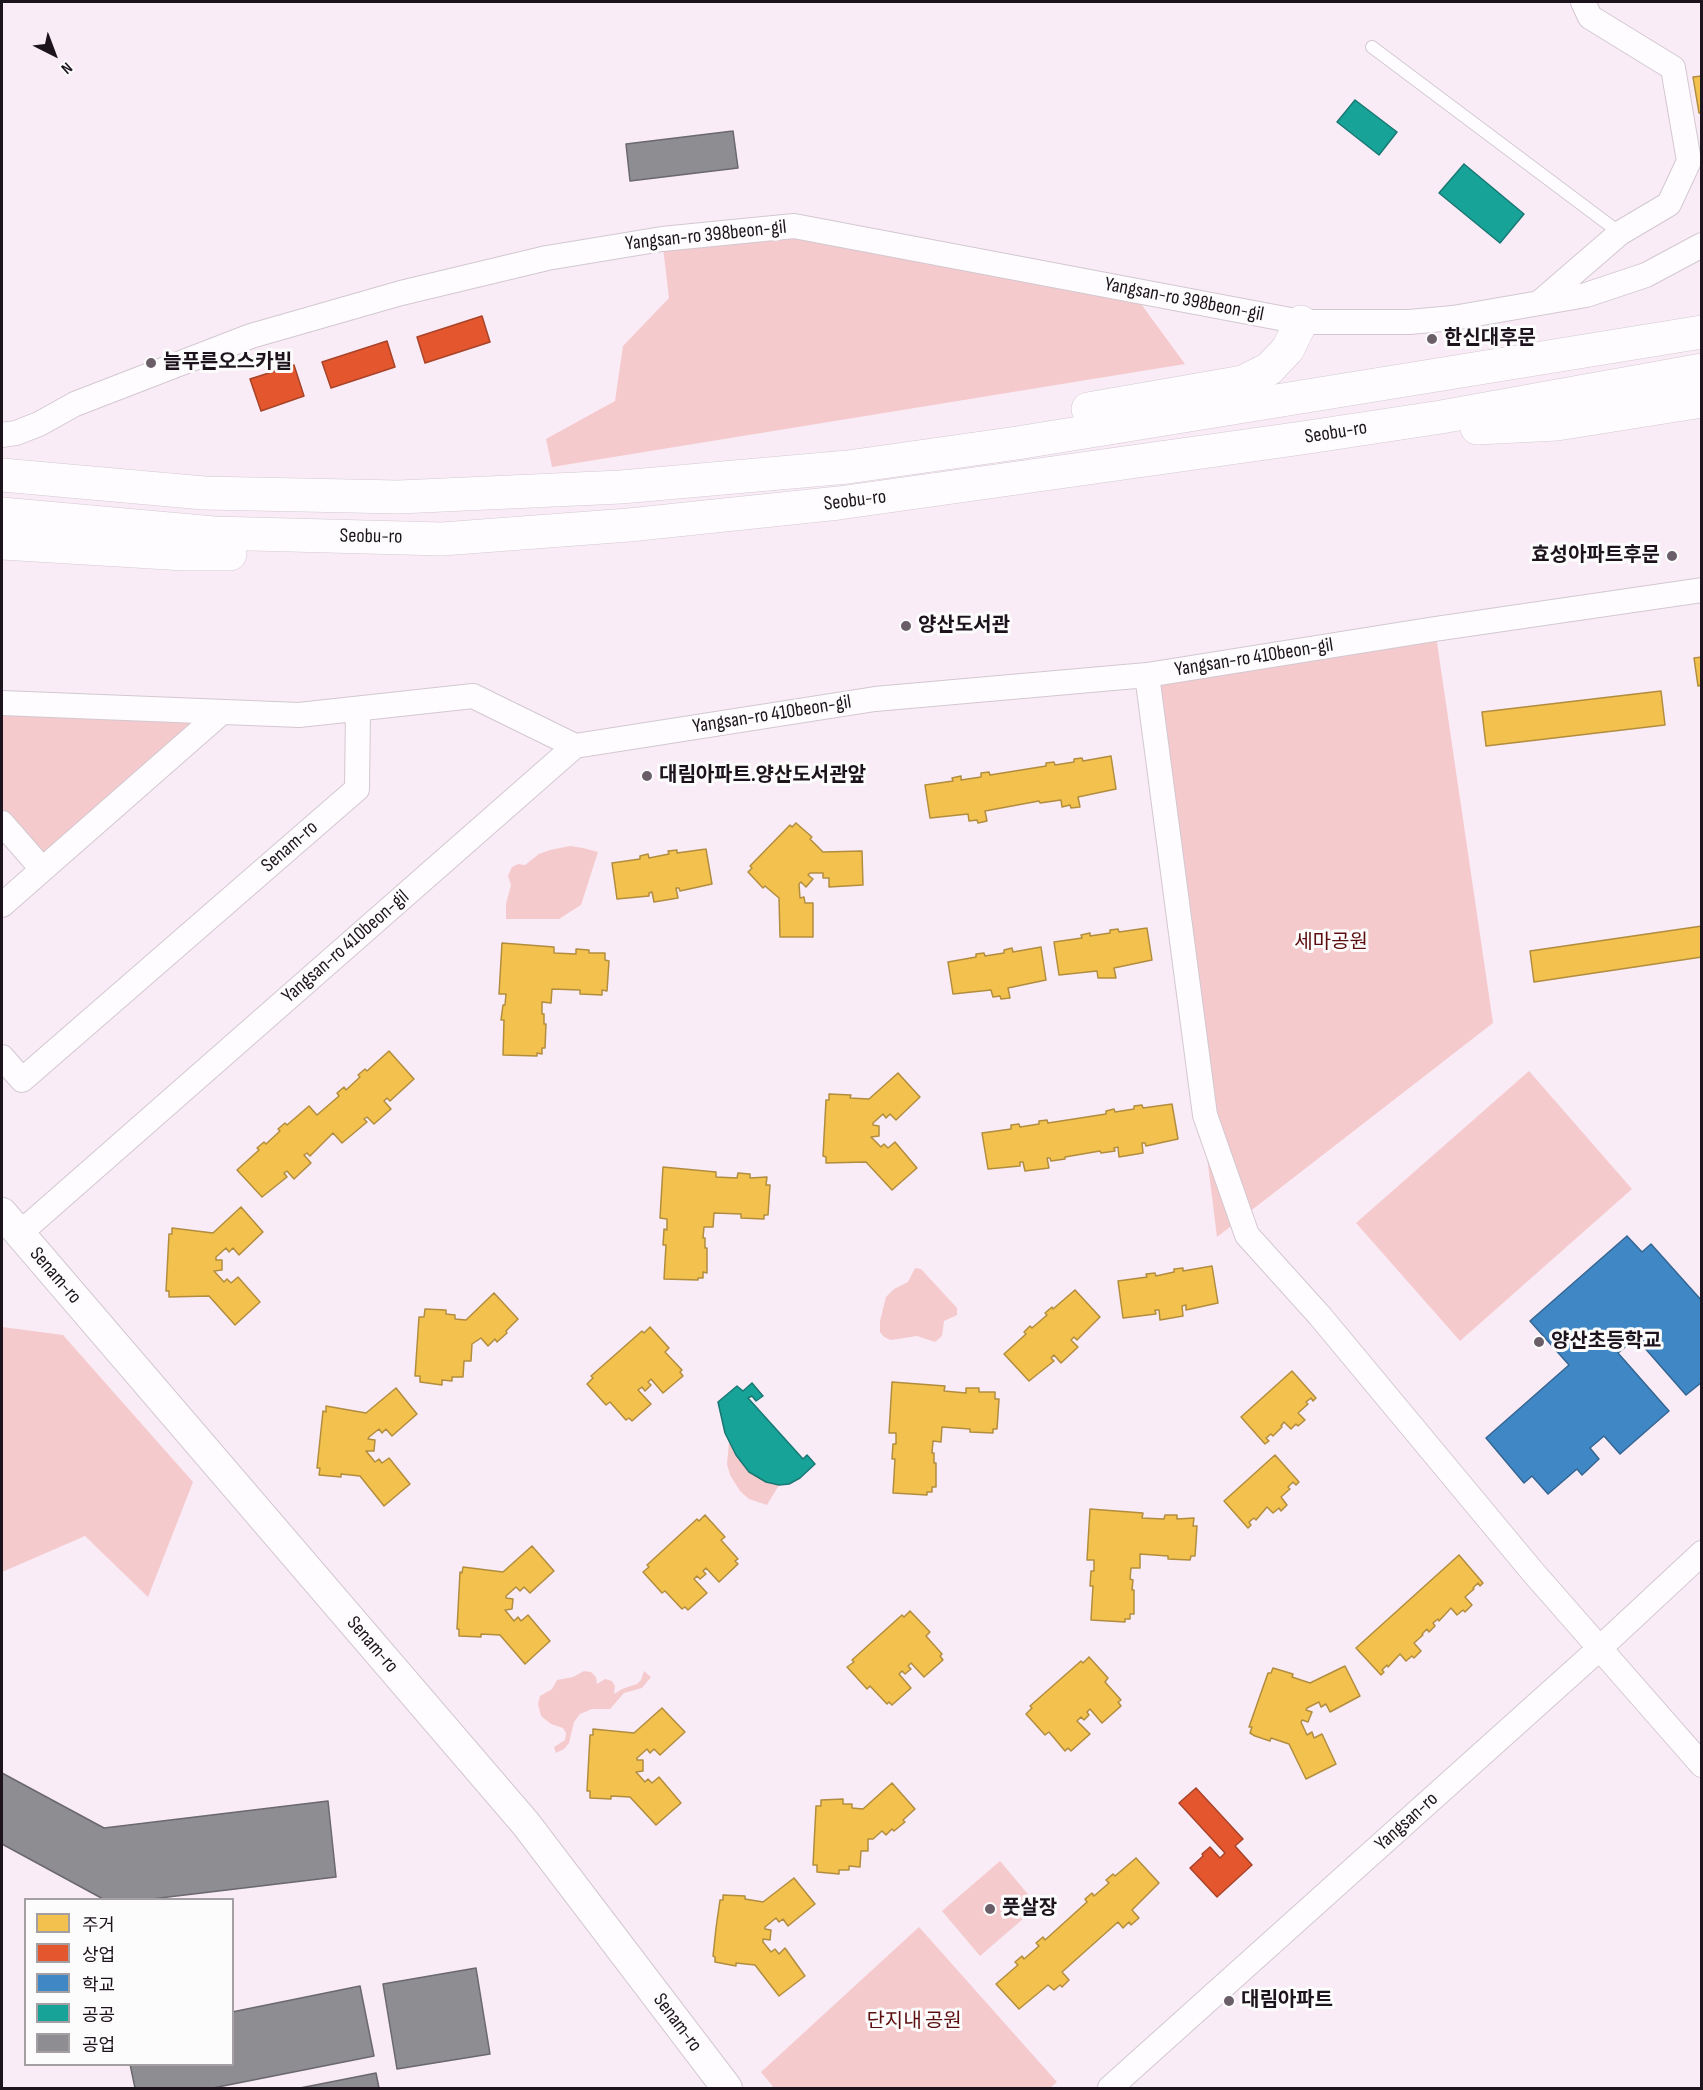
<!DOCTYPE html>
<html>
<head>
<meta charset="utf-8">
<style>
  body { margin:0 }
  #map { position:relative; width:1703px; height:2090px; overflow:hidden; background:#f9ecf7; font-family:"Sofia Sans Condensed","Noto Sans KR",sans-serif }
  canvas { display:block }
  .frame { position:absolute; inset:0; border:3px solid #1d131c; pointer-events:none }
  .legend { position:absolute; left:24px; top:1898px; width:210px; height:168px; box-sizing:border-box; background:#fcfcfc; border:2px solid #a39fa2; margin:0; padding:8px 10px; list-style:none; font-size:18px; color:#1d131c }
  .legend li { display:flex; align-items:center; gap:12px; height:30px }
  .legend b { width:30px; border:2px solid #a39fa2 }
  .north { position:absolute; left:24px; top:24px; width:60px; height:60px; -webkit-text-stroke:4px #fcfcfc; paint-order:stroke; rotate:138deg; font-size:16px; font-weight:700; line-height:24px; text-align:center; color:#1d131c }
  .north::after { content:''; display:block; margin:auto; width:21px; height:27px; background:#1d131c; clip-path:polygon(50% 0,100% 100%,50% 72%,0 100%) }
</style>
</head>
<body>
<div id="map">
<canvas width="1703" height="2090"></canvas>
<div class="frame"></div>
<ul class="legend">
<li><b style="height:16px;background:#f2c14e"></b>주거</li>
<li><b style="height:16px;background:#e4572e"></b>상업</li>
<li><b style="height:16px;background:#3f88c5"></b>학교</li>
<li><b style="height:16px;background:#17a398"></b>공공</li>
<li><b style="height:16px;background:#8d8d92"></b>공업</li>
</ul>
<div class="north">N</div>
</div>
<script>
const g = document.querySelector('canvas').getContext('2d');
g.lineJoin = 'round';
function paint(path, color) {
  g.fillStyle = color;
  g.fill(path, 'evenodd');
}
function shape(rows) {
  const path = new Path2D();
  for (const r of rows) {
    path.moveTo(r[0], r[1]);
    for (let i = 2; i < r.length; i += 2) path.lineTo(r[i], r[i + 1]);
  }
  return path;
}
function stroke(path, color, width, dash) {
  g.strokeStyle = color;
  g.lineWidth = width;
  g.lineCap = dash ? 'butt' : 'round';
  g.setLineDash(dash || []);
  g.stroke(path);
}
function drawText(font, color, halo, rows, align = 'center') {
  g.font = font + ' "Sofia Sans Condensed","Noto Sans KR",sans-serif';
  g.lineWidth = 6;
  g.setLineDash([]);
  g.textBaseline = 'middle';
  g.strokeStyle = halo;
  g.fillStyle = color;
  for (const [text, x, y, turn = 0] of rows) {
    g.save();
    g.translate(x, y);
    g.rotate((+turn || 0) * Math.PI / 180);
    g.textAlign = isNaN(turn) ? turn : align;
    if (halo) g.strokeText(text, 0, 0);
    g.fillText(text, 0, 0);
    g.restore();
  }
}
paint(shape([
  [794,226,1130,289,1185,364,552,467,546,439,615,401,623,346,669,298,662,239],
  [1435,629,1493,1023,1217,1237,1147,675],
  [2,703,222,712,42,869,2,823],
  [570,846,583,848,598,852,581,905,559,919,506,919,506,904,511,885,508,876,512,867,518,864,525,865,539,854,550,850],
  [1529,1071,1632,1189,1460,1341,1356,1223],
  [915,1268,921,1269,957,1308,957,1315,944,1321,942,1336,935,1342,917,1336,891,1340,884,1337,880,1332,880,1321,886,1297,894,1289,908,1282],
  [2,1327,63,1335,193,1482,148,1597,85,1536,2,1572],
  [729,1442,736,1455,749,1472,765,1482,779,1485,767,1505,749,1499,740,1491,730,1475,727,1464],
  [584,1671,591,1672,596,1677,597,1684,605,1679,612,1681,615,1686,614,1694,622,1689,637,1684,641,1680,644,1671,651,1677,642,1688,624,1693,610,1709,592,1709,580,1714,574,1722,569,1743,564,1749,556,1753,554,1747,565,1740,566,1733,563,1728,551,1724,541,1716,538,1704,540,1696,552,1689,557,1680,573,1677],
  [1000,1861,1038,1906,980,1956,942,1911],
  [919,1927,1057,2082,1050,2088,774,2088,761,2072]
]), '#f5cacc');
const homes = shape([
  [1702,76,1702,113,1699,113,1693,77,1702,76],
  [1702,657,1702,685,1698,686,1694,658,1702,657],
  [1661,691,1665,725,1486,746,1482,712,1661,691],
  [1111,756,1116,789,1078,797,1080,807,1071,808,1070,805,1062,807,1061,800,1040,803,1039,801,985,811,987,821,978,823,977,820,969,821,968,814,930,818,925,785,953,781,952,778,961,776,961,780,981,777,981,773,989,772,990,775,1046,766,1046,763,1054,762,1055,765,1074,762,1074,759,1082,758,1083,761,1111,756],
  [796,823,812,837,810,839,823,852,862,851,863,885,829,887,829,878,823,878,823,873,810,873,808,875,813,879,806,887,801,882,799,884,800,898,804,897,805,903,813,903,813,937,780,937,779,898,765,886,763,888,748,872,752,868,750,866,790,825,792,827,796,823],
  [706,849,712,884,680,891,679,888,676,888,678,898,654,902,652,892,649,893,649,896,617,899,612,863,640,859,640,856,648,854,649,858,669,854,668,851,677,850,677,853,706,849],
  [1702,926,1702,957,1534,982,1530,951,1702,926],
  [1147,928,1152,960,1114,968,1116,978,1098,978,1097,971,1059,975,1054,942,1082,938,1081,935,1090,933,1090,936,1110,933,1110,930,1118,929,1119,932,1147,928],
  [502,943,554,947,554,953,576,954,576,949,589,950,589,953,605,953,605,960,609,961,607,991,602,990,602,995,580,994,580,990,552,989,551,1003,542,1002,542,1014,544,1014,544,1024,546,1024,545,1048,542,1048,542,1054,537,1053,537,1056,503,1055,504,1020,501,1020,503,1005,505,1005,506,994,499,994,502,943],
  [1041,947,1046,980,1008,988,1010,998,1001,999,1000,996,993,997,991,990,953,994,948,962,976,957,976,954,984,953,985,956,1004,953,1004,950,1012,948,1013,952,1041,947],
  [389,1051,414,1079,390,1101,387,1098,384,1101,391,1109,374,1124,367,1117,364,1119,367,1122,342,1143,333,1133,310,1156,307,1153,304,1155,311,1163,294,1179,287,1171,284,1173,287,1177,262,1197,237,1170,259,1150,257,1148,264,1142,266,1144,280,1131,278,1129,285,1123,287,1125,309,1106,317,1115,339,1096,337,1093,344,1087,346,1090,360,1077,358,1075,365,1069,367,1071,389,1051],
  [898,1073,920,1097,896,1120,890,1114,886,1118,883,1114,873,1123,873,1125,879,1126,879,1136,871,1137,881,1147,884,1144,888,1148,895,1142,917,1168,892,1190,866,1162,826,1163,826,1157,823,1156,826,1100,829,1100,829,1094,851,1095,850,1098,869,1099,898,1073],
  [1172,1104,1178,1139,1146,1146,1145,1143,1142,1143,1143,1153,1119,1157,1118,1147,1114,1148,1115,1151,1101,1153,1100,1151,1065,1157,1065,1159,1051,1161,1050,1158,1047,1158,1049,1168,1025,1171,1023,1162,1020,1162,1020,1166,988,1169,982,1133,1011,1129,1011,1125,1019,1124,1020,1127,1039,1124,1039,1121,1047,1120,1048,1123,1106,1114,1106,1111,1114,1109,1115,1112,1134,1109,1134,1106,1142,1105,1143,1108,1172,1104],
  [663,1167,716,1172,716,1177,737,1178,738,1173,750,1174,750,1178,767,1177,766,1185,770,1185,768,1215,764,1215,764,1219,741,1218,741,1214,714,1213,713,1227,704,1227,703,1238,705,1238,705,1248,707,1248,707,1273,703,1272,703,1278,698,1278,698,1280,664,1279,666,1245,663,1245,664,1229,667,1230,667,1219,660,1218,663,1167],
  [241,1207,263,1232,239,1255,233,1248,229,1252,226,1248,216,1257,216,1260,222,1260,222,1270,214,1271,224,1282,227,1279,231,1283,238,1277,260,1302,235,1325,209,1296,169,1297,169,1291,166,1291,169,1234,172,1234,172,1228,213,1233,241,1207],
  [1212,1266,1218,1303,1186,1310,1186,1305,1182,1306,1183,1316,1160,1320,1159,1310,1155,1310,1156,1314,1123,1318,1118,1281,1147,1277,1146,1274,1155,1273,1156,1276,1174,1272,1174,1269,1183,1268,1183,1271,1212,1266],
  [1075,1290,1100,1317,1077,1340,1074,1337,1071,1340,1078,1347,1061,1363,1054,1355,1051,1358,1054,1361,1029,1381,1004,1354,1026,1334,1024,1332,1030,1326,1032,1328,1047,1315,1045,1313,1052,1307,1053,1309,1075,1290],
  [494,1293,518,1319,506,1331,507,1333,497,1342,495,1339,488,1346,481,1338,472,1344,471,1361,464,1361,463,1377,452,1377,452,1381,442,1380,442,1385,420,1382,420,1376,415,1376,419,1317,424,1317,425,1309,446,1310,446,1314,455,1315,455,1319,466,1320,494,1293],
  [650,1327,669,1348,665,1352,682,1370,680,1372,683,1376,663,1393,651,1379,648,1382,651,1385,645,1391,642,1387,638,1390,651,1404,632,1421,629,1418,626,1420,610,1402,606,1405,587,1384,593,1378,591,1376,642,1331,644,1333,650,1327],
  [1292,1371,1316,1398,1313,1401,1311,1398,1306,1402,1308,1404,1298,1413,1305,1420,1298,1426,1296,1424,1291,1429,1284,1422,1281,1426,1282,1427,1273,1436,1271,1434,1266,1438,1269,1441,1265,1444,1241,1417,1292,1371],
  [892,1382,945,1386,944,1391,966,1393,966,1388,979,1388,979,1392,995,1392,995,1399,999,1399,997,1429,993,1429,993,1433,970,1432,970,1429,942,1427,941,1442,933,1441,932,1453,934,1453,934,1463,936,1463,936,1487,932,1487,932,1492,927,1492,927,1495,893,1493,895,1459,892,1459,893,1444,896,1444,896,1433,889,1433,892,1382],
  [396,1388,417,1414,392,1436,386,1429,382,1433,379,1429,369,1437,368,1439,375,1440,374,1451,366,1451,375,1462,379,1459,382,1463,389,1458,410,1484,384,1506,360,1476,341,1474,341,1477,319,1475,320,1468,317,1468,323,1411,326,1412,326,1406,366,1413,396,1388],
  [1275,1455,1299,1482,1296,1485,1293,1482,1288,1487,1290,1489,1281,1497,1287,1505,1281,1511,1279,1508,1273,1513,1267,1507,1256,1520,1254,1518,1249,1522,1251,1525,1248,1528,1224,1501,1275,1455],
  [1090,1509,1143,1513,1142,1518,1164,1519,1165,1515,1177,1515,1177,1519,1194,1518,1193,1526,1197,1526,1195,1556,1191,1556,1190,1560,1168,1559,1168,1556,1140,1554,1140,1568,1131,1568,1130,1579,1133,1580,1132,1590,1134,1590,1134,1614,1130,1614,1130,1619,1125,1619,1125,1622,1091,1620,1093,1586,1090,1586,1091,1571,1094,1571,1094,1560,1087,1560,1090,1509],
  [705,1515,725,1537,721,1540,738,1559,735,1561,738,1564,719,1582,706,1568,703,1571,706,1574,700,1579,697,1576,694,1579,707,1593,688,1610,685,1607,682,1609,665,1591,662,1593,643,1572,649,1567,647,1565,697,1519,699,1521,705,1515],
  [532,1546,554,1571,530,1593,524,1587,520,1591,516,1587,506,1596,506,1598,513,1599,512,1609,505,1610,514,1621,518,1617,521,1621,528,1615,550,1641,525,1664,500,1635,481,1634,481,1637,459,1636,459,1629,457,1629,460,1572,462,1573,463,1567,503,1572,532,1546],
  [1459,1555,1483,1583,1480,1586,1478,1583,1473,1588,1474,1589,1465,1597,1472,1605,1465,1612,1463,1610,1457,1615,1451,1608,1439,1621,1438,1619,1433,1623,1435,1626,1429,1632,1427,1629,1422,1634,1423,1635,1414,1643,1421,1651,1414,1658,1412,1656,1406,1661,1400,1654,1388,1667,1387,1665,1382,1670,1384,1672,1381,1675,1356,1648,1459,1555],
  [910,1611,930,1632,926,1636,942,1654,940,1656,943,1660,924,1677,911,1663,908,1666,911,1669,905,1674,902,1671,899,1674,911,1688,892,1705,889,1702,887,1704,870,1686,867,1689,847,1667,854,1662,852,1660,902,1615,904,1617,910,1611],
  [1089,1657,1108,1678,1105,1682,1121,1700,1118,1702,1121,1706,1102,1723,1090,1709,1087,1712,1089,1715,1084,1720,1081,1717,1077,1721,1090,1734,1071,1751,1068,1748,1065,1751,1049,1732,1045,1735,1026,1714,1032,1708,1030,1706,1081,1661,1083,1663,1089,1657],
  [1345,1666,1360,1696,1330,1712,1326,1704,1321,1707,1319,1702,1307,1708,1306,1710,1312,1712,1308,1722,1302,1720,1301,1722,1307,1735,1312,1732,1314,1738,1322,1734,1336,1764,1306,1779,1289,1744,1271,1738,1270,1741,1255,1736,1250,1733,1252,1727,1249,1727,1268,1673,1271,1673,1273,1668,1293,1674,1292,1677,1310,1683,1345,1666],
  [662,1708,685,1732,660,1755,654,1749,650,1753,647,1749,637,1758,637,1760,643,1760,643,1771,636,1772,645,1782,648,1779,652,1783,659,1777,681,1803,656,1825,630,1797,611,1796,611,1799,590,1798,590,1791,587,1791,590,1735,593,1735,593,1729,634,1733,662,1708],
  [892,1783,915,1809,903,1820,905,1822,894,1831,892,1829,886,1835,882,1831,873,1839,868,1839,868,1851,861,1851,860,1867,849,1866,849,1870,839,1870,839,1874,817,1872,817,1865,813,1865,816,1806,821,1806,821,1800,843,1799,843,1804,852,1804,852,1808,863,1809,892,1783],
  [1136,1858,1159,1883,1132,1910,1139,1918,1131,1925,1129,1922,1123,1928,1118,1922,1062,1972,1069,1980,1062,1987,1060,1985,1054,1990,1048,1985,1019,2009,996,1984,1018,1965,1015,1962,1022,1956,1024,1959,1039,1946,1036,1943,1043,1937,1045,1940,1087,1902,1085,1899,1092,1893,1094,1896,1109,1883,1106,1880,1113,1874,1115,1876,1136,1858],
  [794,1878,815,1904,788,1926,783,1919,779,1922,776,1918,765,1927,765,1929,771,1930,770,1940,763,1939,763,1942,771,1952,775,1949,779,1954,785,1948,805,1976,779,1996,755,1965,736,1963,736,1966,715,1962,715,1957,713,1956,716,1928,720,1900,723,1900,723,1895,745,1896,745,1899,763,1902,794,1878]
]);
paint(homes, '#f2c14e');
stroke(homes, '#b28d3f', 1.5);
const shops = shape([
  [482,316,490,342,425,363,417,337,482,316],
  [387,341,395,367,331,388,322,362,387,341],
  [294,365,304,396,261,411,250,379,294,365],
  [1196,1788,1243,1839,1235,1846,1252,1865,1217,1897,1190,1868,1203,1856,1202,1854,1210,1847,1220,1858,1225,1853,1179,1803,1196,1788]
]);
paint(shops, '#e4572e');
stroke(shops, '#a84329', 1.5);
const schools = shape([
  [1627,1236,1642,1252,1651,1244,1702,1301,1702,1382,1686,1395,1636,1338,1618,1353,1669,1411,1620,1454,1604,1436,1590,1448,1599,1459,1582,1475,1577,1469,1548,1494,1532,1476,1524,1483,1486,1438,1569,1365,1530,1321,1627,1236]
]);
paint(schools, '#3f88c5');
stroke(schools, '#356592', 1.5);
const public = shape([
  [1355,100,1397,132,1379,155,1337,122,1355,100],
  [1464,164,1524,214,1500,243,1439,193,1464,164],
  [752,1383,763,1396,756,1401,752,1396,748,1398,803,1459,807,1455,815,1464,800,1478,789,1484,779,1485,766,1482,749,1472,736,1455,725,1433,718,1402,737,1386,743,1391,752,1383]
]);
paint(public, '#17a398');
stroke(public, '#197873', 1.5);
const industry = shape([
  [733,131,738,168,630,181,626,144,733,131],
  [2,1773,104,1828,328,1801,336,1877,143,1900,105,1900,2,1844,2,1773],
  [476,1968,490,2054,397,2069,383,1984,476,1968],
  [360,1986,374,2056,213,2088,135,2088,130,2064,232,2064,232,2012,360,1986],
  [376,2073,379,2088,300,2088,376,2073]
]);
paint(industry, '#8d8d92');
stroke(industry, '#6b686f', 1.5);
const service = shape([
  [1372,47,1620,233]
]);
const minor = shape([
  [1539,303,1620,233,1669,204,1689,161,1673,68,1590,17,1583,2],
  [2,435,16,433,39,424,75,404,251,336,401,293,547,258,662,239,794,226,1301,322,1409,322,1453,318,1586,295,1646,275,1702,245],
  [1147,675,1205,1115,1247,1235,1320,1316,1532,1571,1702,1765],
  [2,703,299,715,473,696,575,746],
  [2,823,42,869],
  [2,905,222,712],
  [2,1057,22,1080,357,789,358,709],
  [19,1234,575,746,875,699,1147,675,1435,629,1702,590],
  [1110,2088,1600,1648,1702,1553]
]);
const tertiary = shape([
  [2,1213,526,1824,727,2088]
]);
const secondary = shape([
  [1088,409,1243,382,1269,369,1288,349,1301,322],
  [1477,428,1557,424,1702,401],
  [2,475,204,493,399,497,621,487,848,467,1017,443,1702,332],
  [2,514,214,533,442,539,629,525,839,503,1302,438,1441,417,1702,370],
  [2,543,185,554,230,554]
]);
stroke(service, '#d3c8d1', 14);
stroke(minor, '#d3c8d1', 26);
stroke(tertiary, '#d3c8d1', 32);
stroke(secondary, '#d3c8d1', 34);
stroke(service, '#fefcfe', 12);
stroke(minor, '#fefcfe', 24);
stroke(tertiary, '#fefcfe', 30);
stroke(secondary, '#fefcfe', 33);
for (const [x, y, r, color] of [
  [1432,339,6,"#6a5f69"],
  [151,363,6,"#6a5f69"],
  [1672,556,6,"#6a5f69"],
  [906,626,6,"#6a5f69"],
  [647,776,6,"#6a5f69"],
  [1539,1342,6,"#6a5f69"],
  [990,1909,6,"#6a5f69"],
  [1229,2001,6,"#6a5f69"]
]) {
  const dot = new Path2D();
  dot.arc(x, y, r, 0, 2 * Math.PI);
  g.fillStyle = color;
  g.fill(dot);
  stroke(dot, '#fcfcfc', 2);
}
drawText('20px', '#1d131c', '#fcfcfc', [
  ["Yangsan-ro 398beon-gil",706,236,-6],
  ["Yangsan-ro 398beon-gil",1184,300,11],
  ["Seobu-ro",1336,433,-9],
  ["Seobu-ro",855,501,-7],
  ["Seobu-ro",371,537,1],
  ["Yangsan-ro 410beon-gil",1254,658,-9],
  ["Yangsan-ro 410beon-gil",772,715,-9],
  ["Senam-ro",290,847,-41],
  ["Yangsan-ro 410beon-gil",346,947,-41],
  ["Senam-ro",55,1276,49],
  ["Senam-ro",372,1645,49],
  ["Yangsan-ro",1407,1822,-42],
  ["Senam-ro",677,2023,53]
]);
drawText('bold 20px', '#1d131c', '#fcfcfc', [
  ["한신대후문",1444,339],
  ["늘푸른오스카빌",163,363],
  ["효성아파트후문",1660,556,"right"],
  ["양산도서관",918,626],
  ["대림아파트.양산도서관앞",659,776],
  ["양산초등학교",1551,1342],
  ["풋살장",1002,1909],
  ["대림아파트",1241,2001]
], 'left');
drawText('20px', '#5c0e0f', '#fcfcfc', [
  ["세마공원",1331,943],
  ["단지내 공원",914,2022]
]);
</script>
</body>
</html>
